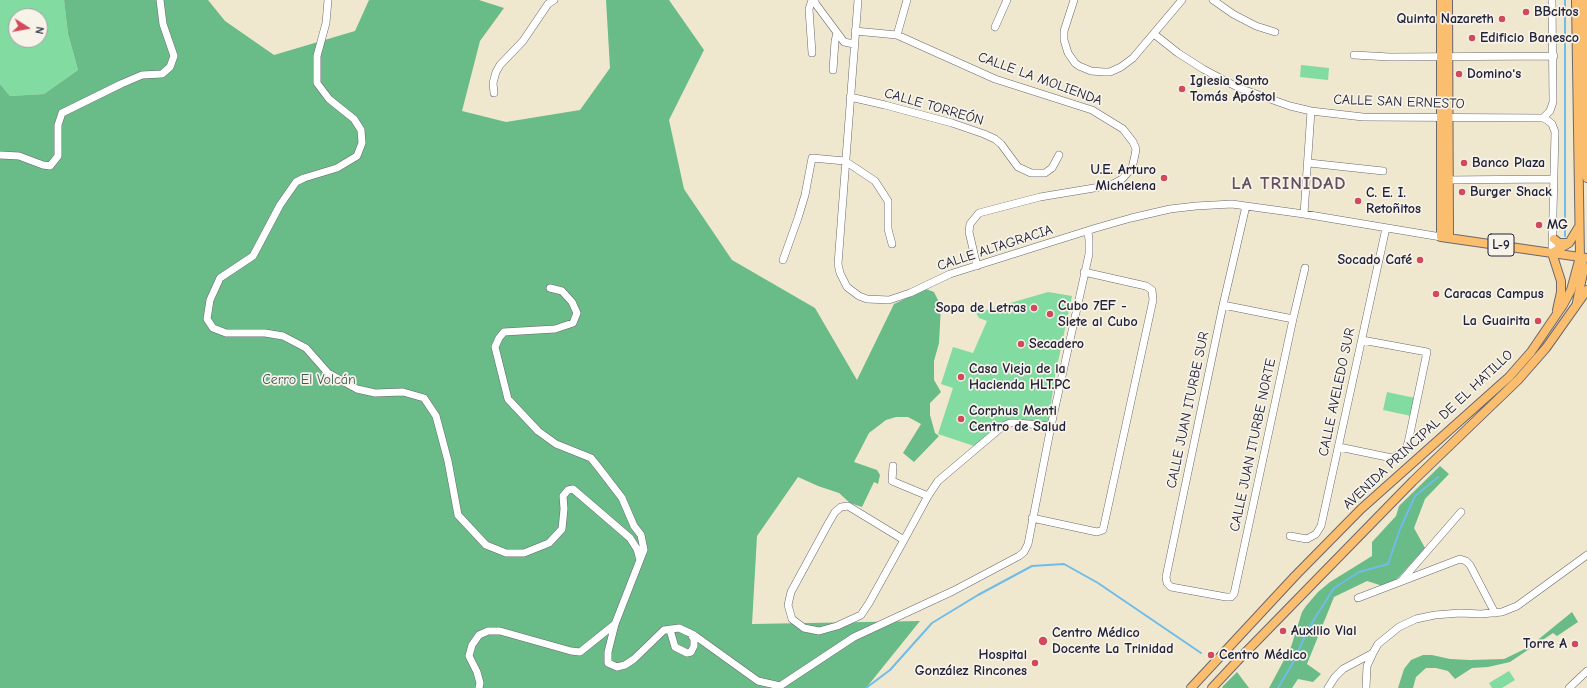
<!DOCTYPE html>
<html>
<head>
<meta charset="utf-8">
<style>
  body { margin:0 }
  #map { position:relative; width:1587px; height:688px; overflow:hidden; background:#efe8cf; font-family:"Comic Neue",sans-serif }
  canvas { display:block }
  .north { position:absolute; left:8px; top:8px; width:40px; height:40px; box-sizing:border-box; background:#f7f3e8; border:1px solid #a29fa3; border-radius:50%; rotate:101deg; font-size:11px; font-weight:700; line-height:16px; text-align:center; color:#22223b }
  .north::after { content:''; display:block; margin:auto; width:14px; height:18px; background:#d1495b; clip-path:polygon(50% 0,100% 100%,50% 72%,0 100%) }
</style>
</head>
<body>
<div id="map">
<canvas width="1587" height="688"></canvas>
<div class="north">N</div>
</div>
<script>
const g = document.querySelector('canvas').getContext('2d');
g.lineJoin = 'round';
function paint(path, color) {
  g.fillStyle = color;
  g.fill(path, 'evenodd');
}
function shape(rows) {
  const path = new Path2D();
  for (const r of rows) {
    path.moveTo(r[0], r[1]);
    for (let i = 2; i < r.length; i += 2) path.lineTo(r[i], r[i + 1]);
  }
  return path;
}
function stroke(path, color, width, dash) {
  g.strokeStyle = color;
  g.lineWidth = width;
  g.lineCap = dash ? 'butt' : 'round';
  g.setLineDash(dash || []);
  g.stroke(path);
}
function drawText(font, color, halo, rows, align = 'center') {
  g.font = font + ' "Comic Neue",sans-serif';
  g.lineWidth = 3.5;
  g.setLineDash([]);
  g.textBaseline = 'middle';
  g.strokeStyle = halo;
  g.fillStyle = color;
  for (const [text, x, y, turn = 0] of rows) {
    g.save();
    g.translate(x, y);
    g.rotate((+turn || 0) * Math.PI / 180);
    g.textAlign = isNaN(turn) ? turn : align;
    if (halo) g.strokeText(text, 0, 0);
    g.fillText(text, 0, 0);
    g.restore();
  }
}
paint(shape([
  [0,0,64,0,68,34,78,70,44,94,10,96,0,84],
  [16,16,40,16,40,40,16,40],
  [1301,65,1329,68,1328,80,1300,77],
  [1048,292,1072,296,1055,376,1048,425,1010,420,974,446,938,434,953,388,941,384,953,347,973,353,987,321,979,318,976,313],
  [1387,392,1415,398,1411,416,1383,410],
  [1509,671,1515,680,1502,688,1492,688,1489,683]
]), '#82dba1');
paint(shape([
  [64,0,208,0,225,21,274,55,355,31,369,0,479,0,504,8,480,41,462,111,506,122,580,110,610,68,606,0,669,0,704,50,669,120,684,189,732,260,815,308,857,380,894,304,926,289,934,292,941,306,939,343,934,361,934,380,941,392,930,403,930,415,935,433,939,436,914,462,903,453,921,424,908,417,896,417,886,420,869,433,854,462,877,470,880,475,878,484,874,482,862,507,850,503,839,493,818,486,798,477,757,536,752,624,920,621,866,688,0,688,0,84,10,96,44,94,78,70,68,34],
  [1440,466,1449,474,1425,499,1414,528,1425,548,1389,588,1367,581,1334,597,1307,664,1321,674,1313,682,1298,679,1292,688,1269,688,1291,647,1302,612,1306,606,1318,592,1330,582,1372,556,1372,542,1396,516,1399,506],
  [1572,612,1578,622,1557,636,1553,633,1510,662,1488,667,1472,668,1455,679,1448,671,1436,668,1426,668,1416,677,1413,688,1398,688,1404,669,1411,660,1423,655,1432,655,1450,659,1470,660,1504,659,1529,647],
  [1237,672,1249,688,1222,688,1223,686]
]), '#69bb87');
stroke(shape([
  [1565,0,1565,236],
  [866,688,890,670,932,623,978,595,1032,566,1064,564,1098,583,1201,653],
  [1278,688,1294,661,1308,629,1334,588,1359,572,1388,564,1400,529,1415,496,1438,477]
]), '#6fbce9', 2);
const minor = shape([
  [328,0,326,23,317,56,317,83,329,99,354,119,361,130,362,143,357,156,337,168,304,178,296,182,280,205,253,256,220,278,210,300,207,319,213,328,226,333,265,333,283,336,306,348,328,373,357,389,375,393,403,392,424,398,436,416,448,461,458,515,486,545,506,553,524,553,549,543,562,529,564,509,563,496,568,490,573,489,630,538,637,549,640,560,615,624,608,652,608,663,617,667,625,665,634,659,664,630,679,628,694,635,758,681,780,686,854,637,953,591,1019,556,1024,552,1028,544,1051,426,1089,254,1089,240,1088,232],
  [815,0,815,3,844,42,854,44],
  [858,0,838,264,840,273,847,287,859,296,867,299,889,300,910,293,950,274,1096,228,1131,218,1170,209,1196,206,1232,204,1246,206,1304,214,1441,237],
  [1074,0,1064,31,1064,40,1068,53,1075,63,1079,66,1091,71,1104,72,1110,72,1121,67,1133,58,1182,0],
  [1213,0,1233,14,1256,26,1275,32],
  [995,27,1007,0],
  [855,31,897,35,995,79,1092,110,1123,129,1133,142,1136,149,1135,155,1132,168,1122,179,1115,183,1106,186,1040,197,979,213,970,224,969,232,977,266],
  [1154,34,1178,53,1203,69,1239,88,1290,106,1311,111,1363,117,1543,118,1547,120,1552,124,1555,132,1552,253],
  [897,35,907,0],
  [812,53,809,9,812,0],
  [1354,55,1390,57,1554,56],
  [833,70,835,41,837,33],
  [494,93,493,83,496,72,500,65,523,41,548,4,554,0],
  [850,97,885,105,952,123,984,134,995,139,1001,144,1018,167,1031,173,1045,173,1052,168,1059,155],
  [1543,118,1550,111,1553,102,1552,0],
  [0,155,19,156,43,165,50,166,58,156,58,125,62,113,121,84,142,75,162,74,170,67,174,56,163,24,160,0],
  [1309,163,1383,171],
  [1444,180,1554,179],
  [1246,206,1223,305,1166,577,1167,583,1171,587,1226,597,1231,597,1234,594,1293,319,1305,268],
  [1304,214,1311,111],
  [783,260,798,218,805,195,812,158,845,161,875,181,888,201,888,229,892,244],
  [550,288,562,291,572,302,577,313,573,323,555,329,504,332,499,338,495,347,508,399,538,431,556,444,591,458,599,468,622,498,634,526,641,535,644,550,640,560],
  [1223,305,1293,319],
  [1339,447,1392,458,1405,451,1408,443,1427,352,1362,340],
  [893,466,892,481,928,496],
  [1032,518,1097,532,1103,530,1153,300,1152,290,1146,286,1084,272],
  [1290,536,1307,539,1316,534,1321,526,1386,228],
  [904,540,848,506,841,507,835,512,828,524,791,592,788,605,792,619,804,628,819,631,837,626,861,615,869,603,904,540,928,496,938,481,1003,426,1010,423,1017,423,1051,426],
  [1402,580,1461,512],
  [1358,598,1460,559,1466,561,1470,565,1495,613],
  [670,630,675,647,687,653,691,652,694,646,694,639,690,633],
  [479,688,480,683,477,672,469,656,472,645,479,635,488,631,500,631,571,651,580,652,615,624],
  [1328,688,1335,677,1343,669,1373,653],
  [1366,688,1367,666,1373,653,1378,644,1399,627,1416,619,1435,615,1460,613,1481,614,1502,612,1517,606,1587,555],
  [1569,688,1587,671]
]);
const major = shape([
  [1441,0,1441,237,1587,258],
  [1448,0,1449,238],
  [1583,0,1584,161,1587,178],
  [1554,239,1559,243,1568,243],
  [1552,253,1561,281,1561,292,1557,310],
  [1552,253,1569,243,1578,228],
  [1577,302,1583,273,1583,265,1580,257],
  [1191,688,1295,576,1361,509,1509,377,1531,352,1563,305,1571,290,1580,257,1576,0],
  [1212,688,1241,657,1413,481,1518,380,1546,348,1587,290]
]);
stroke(minor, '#6a676f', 8);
stroke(major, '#6a676f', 10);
stroke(minor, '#fff', 7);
stroke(major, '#fbbe6e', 8);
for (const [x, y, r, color] of [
  [1526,12,4,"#d1495b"],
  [1502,19,4,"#d1495b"],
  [1472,38,4,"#d1495b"],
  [1459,74,4,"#d1495b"],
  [1182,89,4,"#d1495b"],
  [1464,163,4,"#d1495b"],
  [1164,178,4,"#d1495b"],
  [1462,192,4,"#d1495b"],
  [1358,201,4,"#d1495b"],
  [1539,225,4,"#d1495b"],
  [1420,260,4,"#d1495b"],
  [1436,294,4,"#d1495b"],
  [1034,308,4,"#d1495b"],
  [1050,314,4,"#d1495b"],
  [1538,321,4,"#d1495b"],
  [1021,344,4,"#d1495b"],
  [961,377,4,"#d1495b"],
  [961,419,4,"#d1495b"],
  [1283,631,4,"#d1495b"],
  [1043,641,5,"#d1495b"],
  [1575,644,4,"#d1495b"],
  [1211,655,4,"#d1495b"],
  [1035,663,4,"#d1495b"]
]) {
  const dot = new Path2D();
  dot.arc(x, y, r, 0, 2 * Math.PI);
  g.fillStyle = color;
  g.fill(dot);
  stroke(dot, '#f7f3e8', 1.5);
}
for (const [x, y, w] of [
  [1501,245,26]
]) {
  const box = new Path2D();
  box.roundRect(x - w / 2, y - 11, w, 22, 3);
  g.fillStyle = '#f7f3e8';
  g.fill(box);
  stroke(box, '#22223b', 1);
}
drawText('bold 13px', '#22223b', null, [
  ["L-9",1501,245]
]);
drawText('bold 14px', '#22223b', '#f7f3e8', [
  ["BBcitos",1534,12],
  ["Quinta Nazareth",1494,19,"right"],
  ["Edificio Banesco",1480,38],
  ["Domino's",1467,74],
  ["Iglesia Santo",1190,81],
  ["Tomás Apóstol",1190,97],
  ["Banco Plaza",1472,163],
  ["U.E. Arturo",1156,170,"right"],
  ["Michelena",1156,186,"right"],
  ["Burger Shack",1470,192],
  ["C. E. I.",1366,193],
  ["Retoñitos",1366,209],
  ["MG",1547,225],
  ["Socado Café",1412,260,"right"],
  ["Caracas Campus",1444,294],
  ["Cubo 7EF -",1058,306],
  ["Siete al Cubo",1058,322],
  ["Sopa de Letras",1026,308,"right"],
  ["La Guairita",1530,321,"right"],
  ["Secadero",1029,344],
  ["Casa Vieja de la",969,369],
  ["Hacienda HLT.PC",969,385],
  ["Corphus Menti",969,411],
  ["Centro de Salud",969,427],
  ["Auxilio Vial",1291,631],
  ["Centro Médico",1052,633],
  ["Docente La Trinidad",1052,649],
  ["Torre A",1567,644,"right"],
  ["Hospital",1027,655,"right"],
  ["González Rincones",1027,671,"right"],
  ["Centro Médico",1219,655]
], 'left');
drawText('14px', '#22223b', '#f7f3e8', [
  ["CALLE LA MOLIENDA",1040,79,20],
  ["CALLE SAN ERNESTO",1399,102,2],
  ["CALLE TORREÓN",934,107,16],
  ["CALLE ALTAGRACIA",995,248,-18],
  ["CALLE AVELEDO SUR",1337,392,-78],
  ["CALLE JUAN ITURBE SUR",1188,410,-78],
  ["AVENIDA PRINCIPAL DE EL HATILLO",1428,430,-43],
  ["CALLE JUAN ITURBE NORTE",1253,445,-78]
]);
drawText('14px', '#3f5a5a', '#f7f3e8', [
  ["Cerro El Volcán",309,380]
]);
g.letterSpacing = '1px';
drawText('bold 18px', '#665060', '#f7f3e8', [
  ["LA TRINIDAD",1289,184]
]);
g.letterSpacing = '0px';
</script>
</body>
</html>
